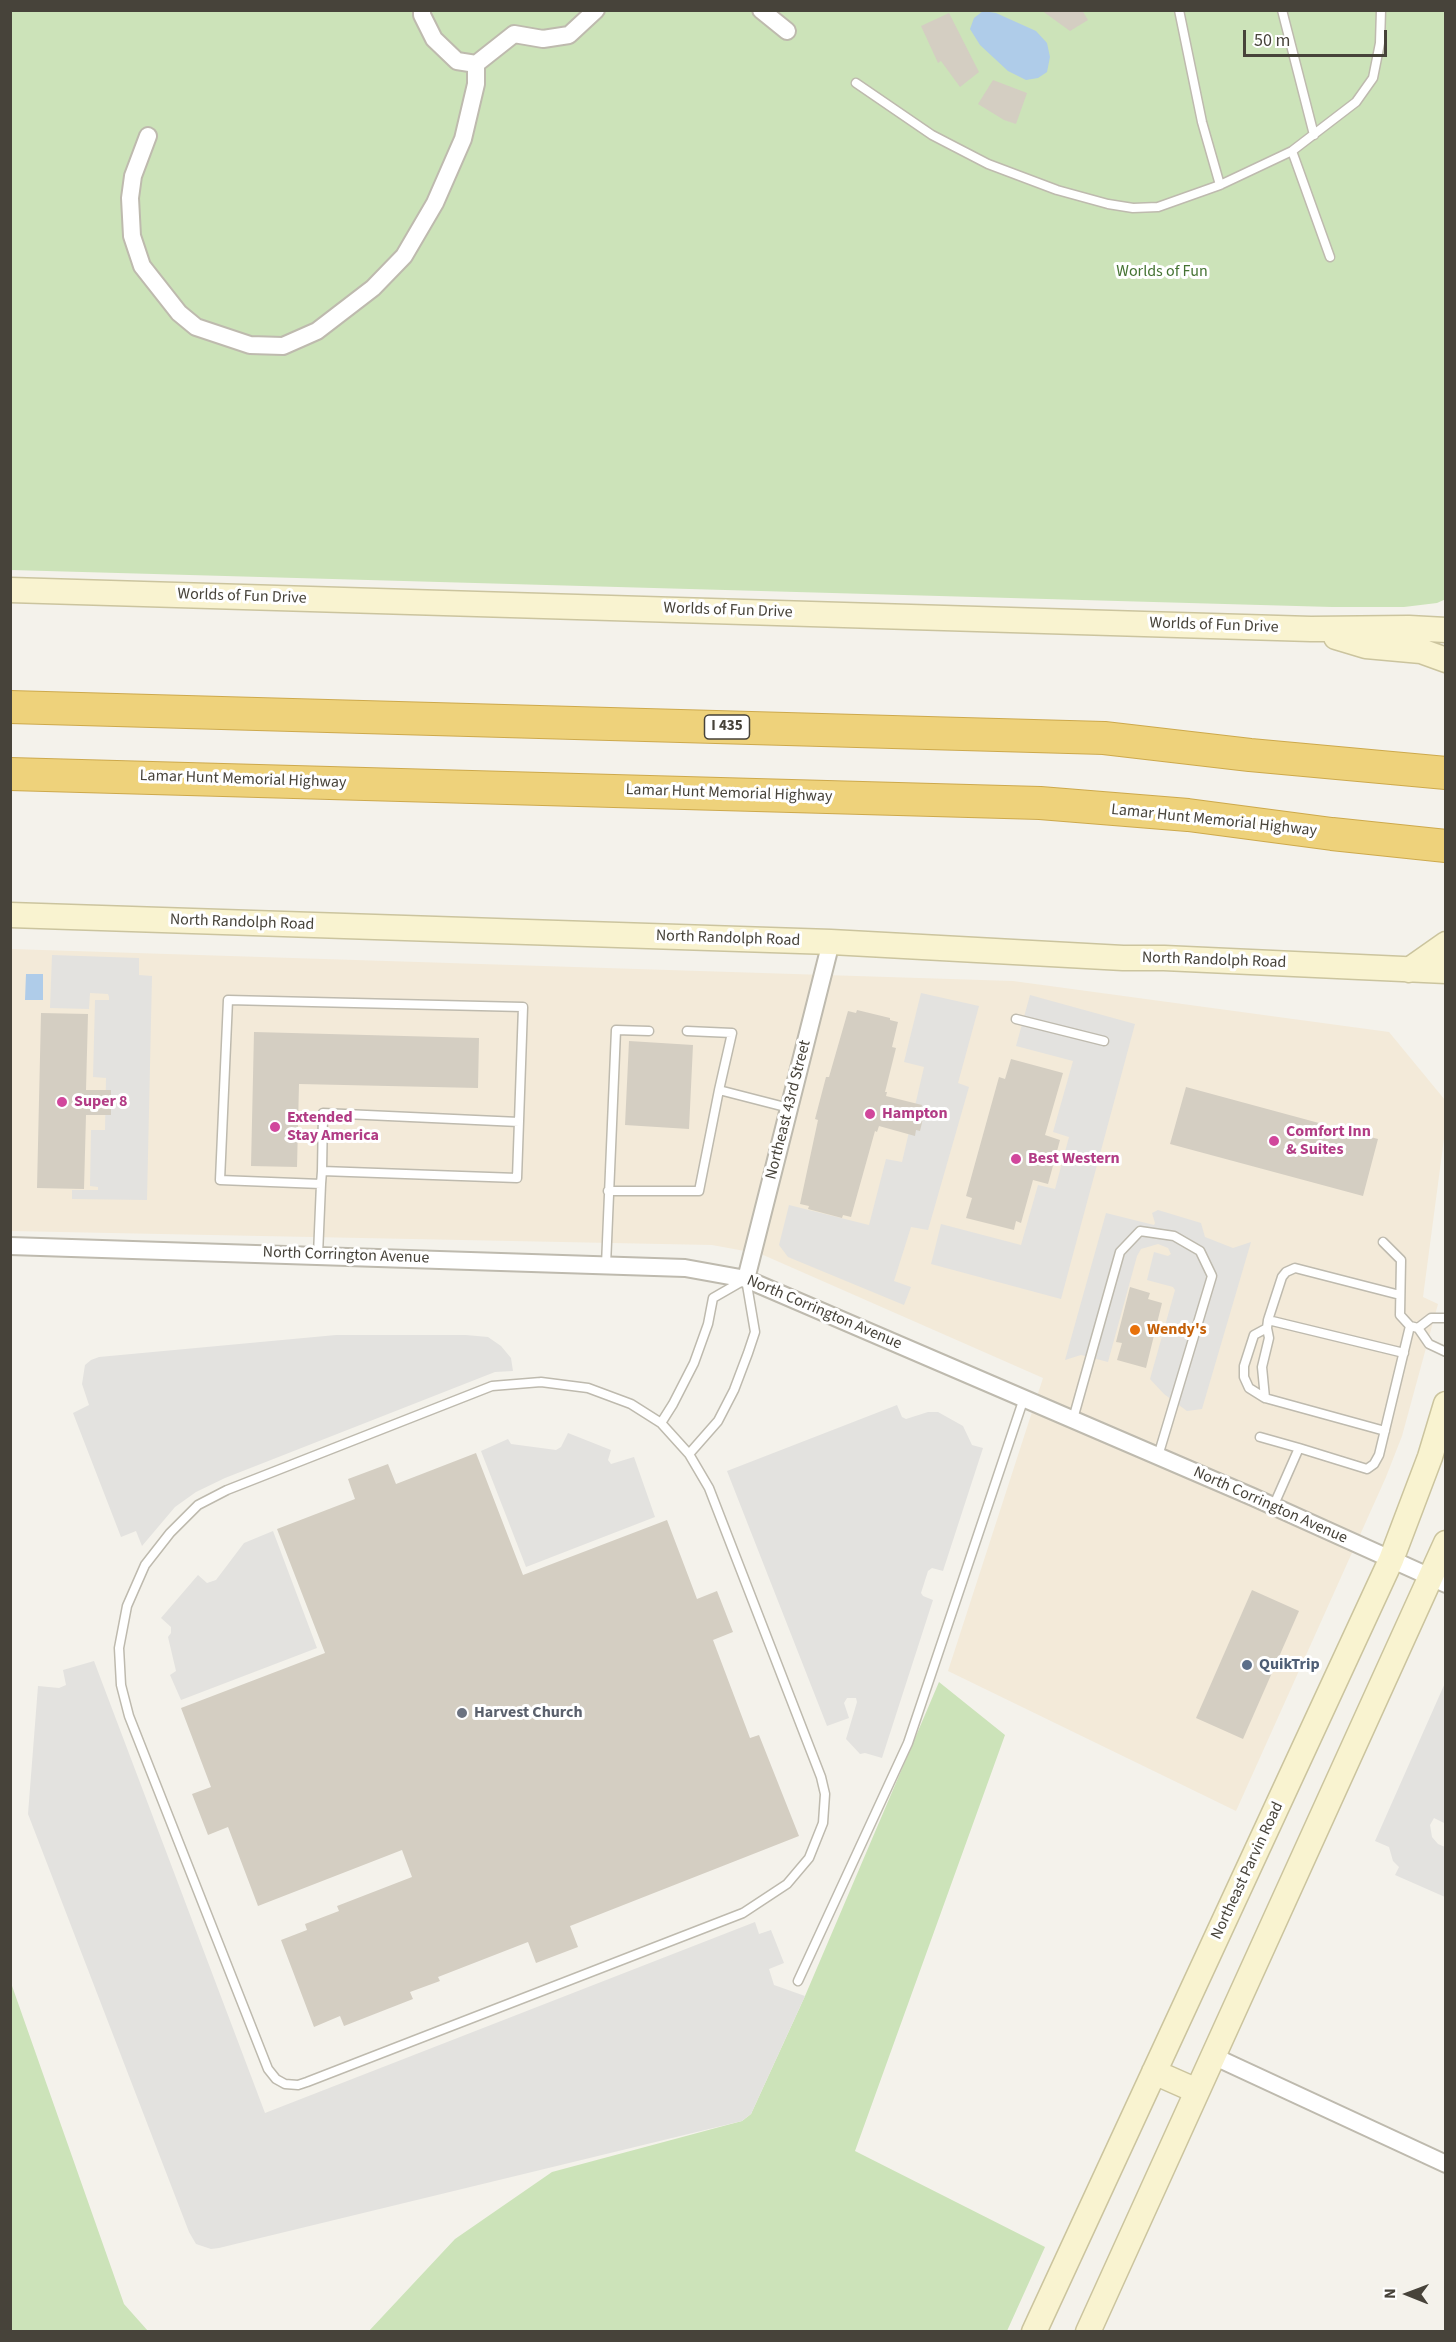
<!DOCTYPE html>
<html>
<head>
<meta charset="utf-8">
<style>
  body { margin:0 }
  #map { position:relative; width:1456px; height:2342px; overflow:hidden; background:#f4f2eb; font-family:"Source Sans 3",sans-serif }
  canvas { display:block }
  .frame { position:absolute; inset:0; border:12px solid #47433a; pointer-events:none }
  .north { position:absolute; left:1378px; top:2264px; width:60px; height:60px; -webkit-text-stroke:4px #fff; paint-order:stroke; rotate:271deg; font-size:16px; font-weight:700; line-height:24px; text-align:center; color:#47433a }
  .north::after { content:''; display:block; margin:auto; width:21px; height:27px; background:#47433a; clip-path:polygon(50% 0,100% 100%,50% 72%,0 100%) }
  .scale { position:absolute; left:1243px; top:30px; width:144px; height:27px; box-sizing:border-box; border:3px solid #47433a; border-top:0; padding-left:8px; font-size:18px; line-height:21px; white-space:nowrap; color:#47433a; -webkit-text-stroke:4px #fff; paint-order:stroke }
</style>
</head>
<body>
<div id="map">
<canvas width="1456" height="2342"></canvas>
<div class="frame"></div>
<div class="north">N</div>
<div class="scale">50 m</div>
</div>
<script>
const g = document.querySelector('canvas').getContext('2d');
g.lineJoin = 'round';
function paint(path, color) {
  g.fillStyle = color;
  g.fill(path, 'evenodd');
}
function shape(rows) {
  const path = new Path2D();
  for (const r of rows) {
    path.moveTo(r[0], r[1]);
    for (let i = 2; i < r.length; i += 2) path.lineTo(r[i], r[i + 1]);
  }
  return path;
}
function stroke(path, color, width, dash) {
  g.strokeStyle = color;
  g.lineWidth = width;
  g.lineCap = dash ? 'butt' : 'round';
  g.setLineDash(dash || []);
  g.stroke(path);
}
function drawText(font, color, halo, rows, align = 'center') {
  g.font = font + ' "Source Sans 3",sans-serif';
  g.lineWidth = 6;
  g.setLineDash([]);
  g.textBaseline = 'middle';
  g.strokeStyle = halo;
  g.fillStyle = color;
  for (const [text, x, y, turn = 0] of rows) {
    g.save();
    g.translate(x, y);
    g.rotate((+turn || 0) * Math.PI / 180);
    g.textAlign = isNaN(turn) ? turn : align;
    if (halo) g.strokeText(text, 0, 0);
    g.fillText(text, 0, 0);
    g.restore();
  }
}
paint(shape([
  [11,949,1013,981,1389,1032,1445,1100,1445,1131,1423,1297,1438,1304,1402,1436,1386,1477,1236,1811,948,1671,1043,1378,761,1254,712,1245,11,1231]
]), '#f3ead9');
paint(shape([
  [11,11,1445,11,1446,599,1437,603,1404,607,1332,607,11,570],
  [939,1682,1005,1735,855,2151,1045,2247,1007,2331,368,2332,455,2239,552,2172,742,2121,751,2114,805,1996],
  [11,1983,124,2304,148,2331,11,2331]
]), '#cce3b9');
paint(shape([
  [52,955,139,958,139,975,152,976,147,1200,72,1199,72,1190,98,1190,98,1187,90,1186,91,1130,105,1130,106,1078,93,1077,95,1000,109,1000,109,997,108,994,90,993,89,1009,50,1008],
  [921,993,979,1006,958,1083,969,1087,928,1230,911,1227,894,1281,911,1287,904,1305,788,1257,779,1245,789,1205,869,1225,886,1159,902,1162,924,1067,904,1062],
  [1030,995,1135,1024,1061,1299,931,1264,941,1224,1021,1245,1038,1185,1055,1189,1069,1137,1053,1132,1073,1061,1016,1046],
  [1158,1210,1201,1223,1205,1237,1233,1248,1251,1242,1202,1409,1187,1411,1164,1394,1150,1379,1175,1290,1173,1287,1147,1280,1154,1252,1168,1256,1171,1254,1168,1248,1158,1244,1141,1249,1137,1256,1108,1362,1081,1355,1065,1360,1106,1213,1154,1225,1155,1223,1152,1213],
  [336,1335,466,1335,488,1337,501,1346,511,1358,513,1371,495,1372,225,1478,196,1492,175,1507,142,1546,136,1531,121,1537,73,1413,89,1405,82,1384,85,1365,91,1360,99,1357],
  [897,1405,902,1417,906,1419,928,1412,938,1412,963,1426,972,1445,983,1448,943,1571,932,1568,928,1571,921,1593,923,1596,933,1600,882,1758,865,1753,860,1754,846,1739,857,1702,856,1698,847,1698,844,1703,849,1718,827,1726,727,1471],
  [568,1433,611,1450,608,1460,611,1464,634,1457,655,1517,526,1567,481,1451,508,1439,511,1444,556,1450,561,1447],
  [273,1531,317,1648,181,1700,170,1675,176,1671,168,1637,171,1633,171,1627,161,1618,198,1575,207,1583,216,1580,244,1543],
  [94,1661,265,2113,755,1922,759,1934,771,1930,784,1963,769,1969,774,1985,805,1996,751,2114,742,2121,219,2248,211,2249,196,2244,189,2232,28,1814,38,1686,59,1688,66,1685,63,1670],
  [1445,1683,1445,1819,1444,1823,1434,1818,1430,1825,1432,1837,1438,1844,1445,1847,1445,1897,1395,1875,1399,1867,1393,1861,1389,1847,1375,1841]
]), '#e3e2df');
paint(shape([
  [983,11,996,13,1036,31,1047,43,1050,57,1047,72,1038,78,1026,80,1008,71,980,45,970,29,974,18],
  [26,974,43,974,43,1000,25,1000]
]), '#afcce9');
paint(shape([
  [1041,10,1082,10,1088,20,1070,31],
  [949,13,979,72,960,87,941,61,938,63,921,26],
  [993,80,1027,93,1016,124,1004,120,978,104],
  [857,1010,890,1018,890,1020,898,1022,892,1047,896,1048,885,1092,887,1092,886,1096,922,1105,921,1109,925,1110,920,1131,916,1130,915,1136,879,1126,877,1132,875,1131,851,1217,843,1215,842,1218,808,1209,809,1206,800,1204,818,1120,815,1119,826,1077,829,1077,848,1011,856,1013],
  [41,1013,88,1014,86,1090,111,1090,111,1115,86,1115,84,1189,37,1188],
  [254,1032,479,1038,478,1088,299,1084,297,1167,251,1166],
  [629,1041,693,1045,689,1129,625,1125],
  [1011,1059,1063,1073,1045,1135,1060,1140,1048,1184,1033,1180,1021,1223,1016,1221,1014,1230,966,1218,972,1198,966,1196,999,1077,1005,1079],
  [1186,1087,1378,1139,1363,1196,1170,1144],
  [1130,1287,1150,1293,1148,1299,1162,1303,1146,1368,1117,1360,1122,1343,1116,1342],
  [476,1453,523,1575,667,1520,697,1599,717,1591,733,1632,713,1640,750,1738,759,1735,799,1836,570,1926,578,1947,536,1963,528,1942,438,1977,440,1981,410,1992,413,1999,344,2026,340,2016,314,2027,281,1940,307,1930,305,1924,339,1911,337,1906,412,1877,402,1850,258,1906,228,1827,208,1835,192,1794,211,1787,181,1708,325,1653,277,1529,355,1499,348,1479,388,1464,396,1484],
  [1252,1590,1299,1611,1243,1739,1196,1718]
]), '#d4cec2');
const lane = shape([
  [1179,10,1202,122,1220,185],
  [1282,10,1314,135],
  [856,83,932,135,988,164,1057,190,1108,204,1133,208,1158,207,1220,185,1292,151,1356,102,1373,78,1380,43,1381,10],
  [1292,151,1330,257],
  [1016,1019,1104,1041],
  [687,1031,732,1033,719,1090,789,1108],
  [322,1171,323,1113,519,1122],
  [608,1191,699,1191,719,1090],
  [1383,1242,1401,1260,1400,1315,1410,1326,1418,1328,1429,1344,1446,1352],
  [318,1255,321,1184,220,1180,228,1000,523,1007,517,1178,322,1171,321,1184],
  [606,1265,616,1030,649,1031],
  [1400,1295,1295,1268,1286,1272,1282,1277,1268,1320,1404,1353],
  [1268,1320,1267,1328,1269,1338,1262,1367,1265,1398,1385,1431],
  [1418,1328,1431,1318,1446,1318],
  [541,1382,588,1388,631,1404,661,1423,689,1454,709,1488,821,1777,825,1794,823,1823,809,1858,787,1884,743,1913,307,2082,298,2085,285,2084,276,2079,268,2069,129,1716,121,1685,119,1648,127,1606,145,1565,170,1533,198,1505,227,1490,492,1386,541,1382],
  [1265,1398,1249,1388,1244,1377,1244,1366,1254,1335,1267,1328],
  [1073,1419,1120,1252,1140,1231,1174,1236,1200,1251,1212,1276,1158,1456],
  [661,1423,673,1404,694,1363,708,1324,713,1298,746,1279,755,1332,748,1353,734,1390,718,1421,689,1454],
  [1260,1437,1299,1448],
  [1273,1507,1299,1448,1367,1469,1374,1464,1379,1455,1410,1326],
  [798,1981,908,1743,1024,1398]
]);
const street = shape([
  [422,10,422,15,434,39,457,61,476,64,514,34,543,39,569,35,596,10],
  [761,10,787,31],
  [148,136,133,176,130,198,132,236,142,266,179,313,196,327,250,345,283,346,317,331,373,288,404,256,435,203,463,139,476,84,476,64],
  [10,1246,685,1268,746,1279,1253,1497,1446,1584],
  [746,1279,831,942],
  [1213,2056,1446,2164]
]);
const secondary = shape([
  [10,590,1311,629,1409,628,1446,630],
  [1336,637,1366,646,1421,651,1446,660],
  [10,915,831,942,1123,958,1164,958,1446,971],
  [1409,970,1446,944],
  [1154,2072,1197,2091],
  [1034,2332,1391,1560,1430,1457,1446,1404],
  [1088,2332,1446,1543]
]);
const highway = shape([
  [10,707,1104,738,1250,755,1446,773],
  [10,774,1040,803,1188,815,1332,834,1446,846]
]);
stroke(lane, '#bebaae', 11);
stroke(street, '#bebaae', 20);
stroke(secondary, '#cbc49e', 27);
stroke(highway, '#cda94c', 34);
stroke(lane, '#fff', 8);
stroke(street, '#fff', 16);
stroke(secondary, '#f9f3d0', 24);
stroke(highway, '#eed27b', 32);
for (const [x, y, r, color] of [
  [62,1102,6,"#d1479c"],
  [870,1114,6,"#d1479c"],
  [275,1127,6,"#d1479c"],
  [1274,1141,6,"#d1479c"],
  [1016,1159,6,"#d1479c"],
  [1135,1330,6,"#e8710a"],
  [1247,1665,6,"#5c6f8a"],
  [462,1713,6,"#6b7280"]
]) {
  const dot = new Path2D();
  dot.arc(x, y, r, 0, 2 * Math.PI);
  g.fillStyle = color;
  g.fill(dot);
  stroke(dot, '#fff', 2);
}
for (const [x, y, w] of [
  [727,727,45]
]) {
  const box = new Path2D();
  box.roundRect(x - w / 2, y - 12, w, 24, 4.5);
  g.fillStyle = '#fff';
  g.fill(box);
  stroke(box, '#47433a', 1.5);
}
drawText('bold 15px', '#47433a', null, [
  ["I 435",727,727]
]);
drawText('16px', '#457333', '#fff', [
  ["Worlds of Fun",1162,272]
]);
drawText('16px', '#47433a', '#fff', [
  ["Worlds of Fun Drive",242,597,2],
  ["Worlds of Fun Drive",728,611,2],
  ["Worlds of Fun Drive",1214,626,2],
  ["Lamar Hunt Memorial Highway",243,780,2],
  ["Lamar Hunt Memorial Highway",729,794,2],
  ["Lamar Hunt Memorial Highway",1214,821,6],
  ["North Randolph Road",242,923,2],
  ["North Randolph Road",728,939,2],
  ["North Randolph Road",1214,961,2],
  ["Northeast 43rd Street",789,1110,-76],
  ["North Corrington Avenue",346,1256,2],
  ["North Corrington Avenue",824,1313,23],
  ["North Corrington Avenue",1270,1506,24],
  ["Northeast Parvin Road",1248,1871,-65]
]);
drawText('bold 16px', '#b23c85', '#fff', [
  ["Super 8",74,1102],
  ["Hampton",882,1114],
  ["Extended",287,1118],
  ["Stay America",287,1136],
  ["Comfort Inn",1286,1132],
  ["& Suites",1286,1150],
  ["Best Western",1028,1159]
], 'left');
drawText('bold 16px', '#c56008', '#fff', [
  ["Wendy's",1147,1330]
], 'left');
drawText('bold 16px', '#4e5e75', '#fff', [
  ["QuikTrip",1259,1665]
], 'left');
drawText('bold 16px', '#5b616d', '#fff', [
  ["Harvest Church",474,1713]
], 'left');
</script>
</body>
</html>
